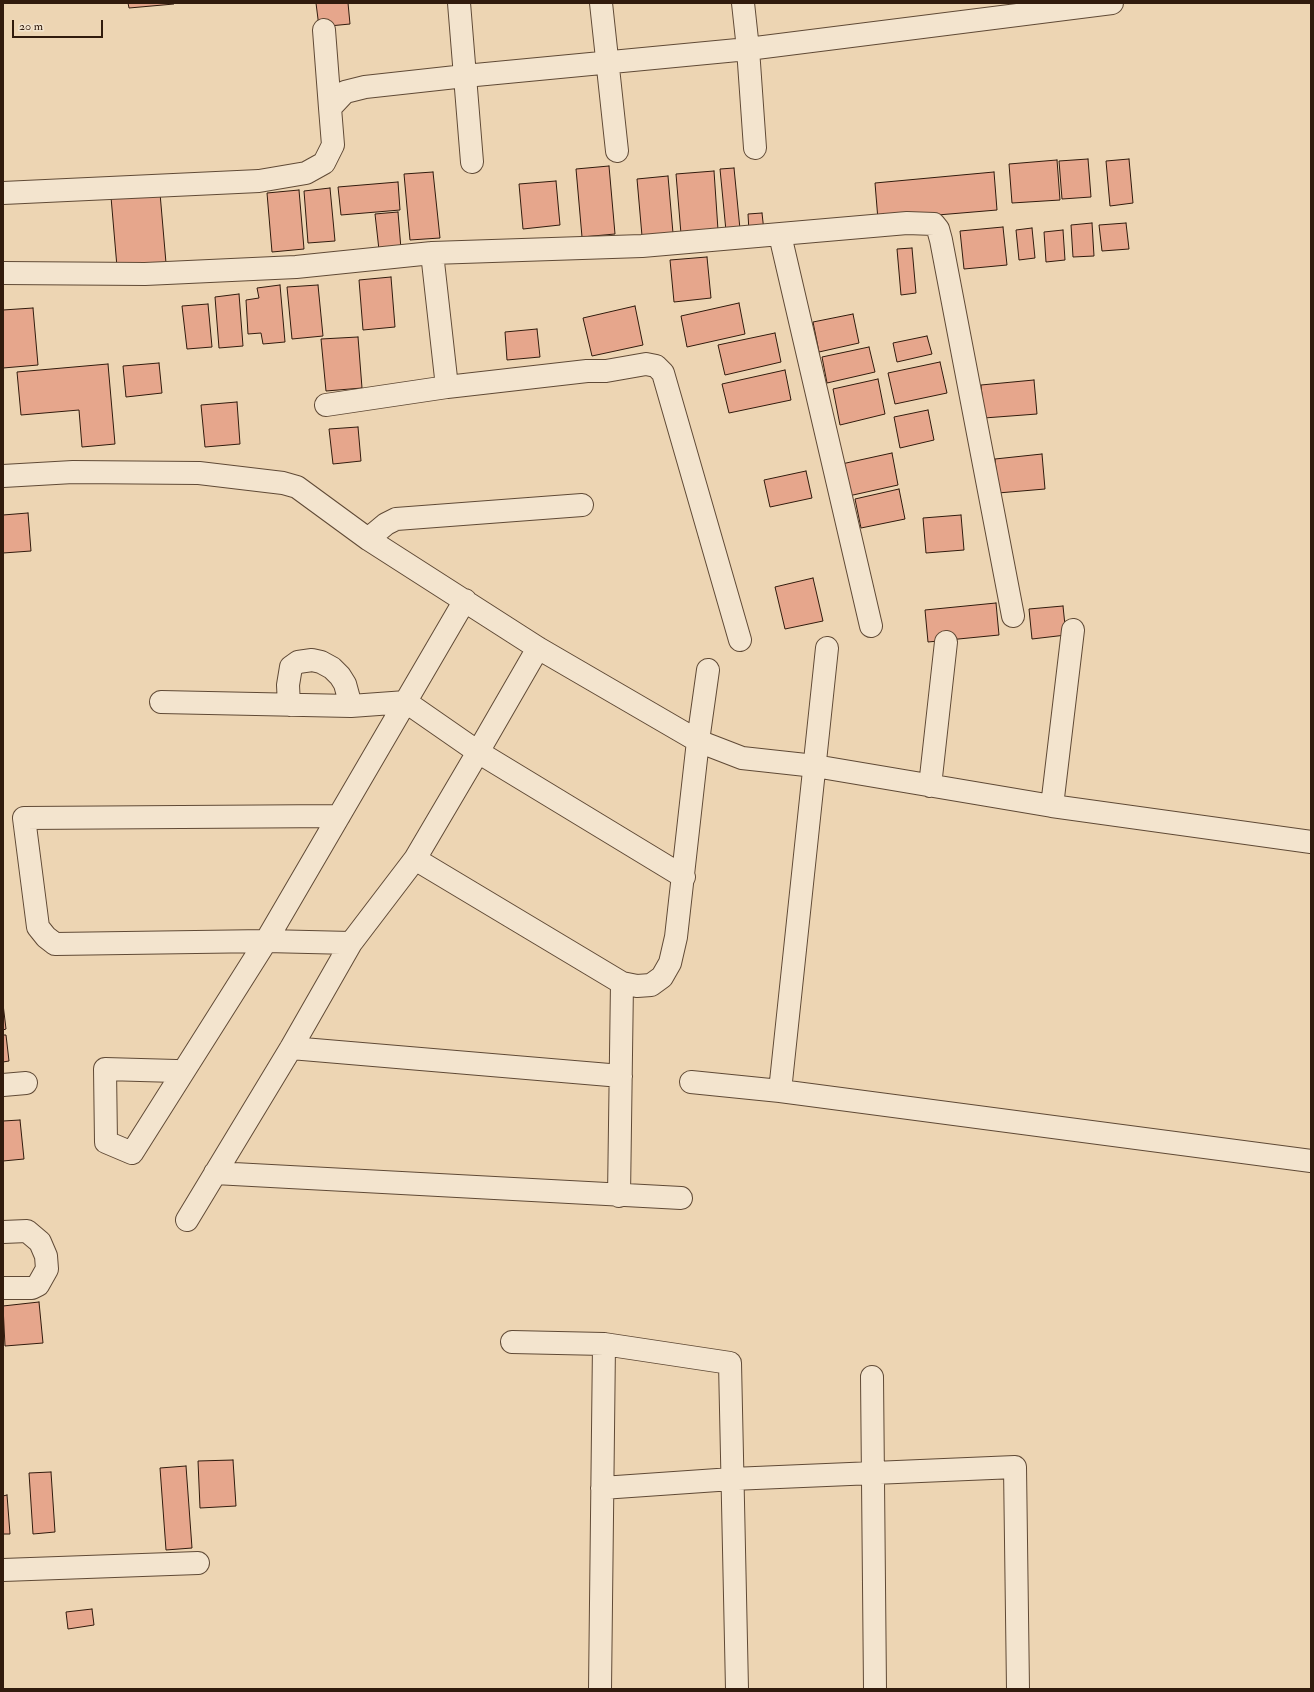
<!DOCTYPE html>
<html>
<head>
<meta charset="utf-8">
<style>
  body { margin:0 }
  #map { position:relative; width:1314px; height:1692px; overflow:hidden; background:#edd5b3; font-family:"IM FELL Double Pica",serif }
  canvas { display:block }
  .frame { position:absolute; inset:0; border:4px solid #311b0d; pointer-events:none }
  .scale { position:absolute; left:12px; top:20px; width:91px; height:18px; box-sizing:border-box; border:2px solid #311b0d; border-top:0; padding-left:5px; font-size:12px; line-height:14px; white-space:nowrap; color:#311b0d; -webkit-text-stroke:3px #f3e4ce; paint-order:stroke }
</style>
</head>
<body>
<div id="map">
<canvas width="1314" height="1692"></canvas>
<div class="frame"></div>
<div class="scale">20 m</div>
</div>
<script>
const g = document.querySelector('canvas').getContext('2d');
g.lineJoin = 'round';
function paint(path, color) {
  g.fillStyle = color;
  g.fill(path, 'evenodd');
}
function shape(rows) {
  const path = new Path2D();
  for (const r of rows) {
    path.moveTo(r[0], r[1]);
    for (let i = 2; i < r.length; i += 2) path.lineTo(r[i], r[i + 1]);
  }
  return path;
}
function stroke(path, color, width, dash) {
  g.strokeStyle = color;
  g.lineWidth = width;
  g.lineCap = dash ? 'butt' : 'round';
  g.setLineDash(dash || []);
  g.stroke(path);
}
const building = shape([
  [128,3,173,3,174,4,129,8,128,3],
  [316,3,348,3,350,24,319,27,316,3],
  [1088,159,1091,197,1062,199,1059,161,1088,159],
  [1129,159,1133,203,1110,206,1106,161,1129,159],
  [1057,160,1060,200,1012,203,1009,164,1057,160],
  [609,166,615,234,582,237,576,169,609,166],
  [734,168,740,229,726,231,720,169,734,168],
  [714,171,718,230,681,234,676,174,714,171],
  [433,172,440,238,410,240,404,174,433,172],
  [994,172,997,210,878,220,875,183,994,172],
  [668,176,673,233,642,236,637,179,668,176],
  [556,181,560,225,523,229,519,184,556,181],
  [398,182,400,210,341,215,338,187,398,182],
  [330,188,335,241,308,243,304,191,330,188],
  [299,190,304,249,272,252,267,193,299,190],
  [160,193,166,263,117,267,111,197,160,193],
  [398,212,401,249,379,250,375,214,398,212],
  [762,213,764,231,749,232,748,214,762,213],
  [1092,223,1094,256,1073,257,1071,225,1092,223],
  [1126,223,1129,249,1102,251,1099,225,1126,223],
  [1003,227,1007,265,964,269,960,231,1003,227],
  [1032,228,1035,258,1019,260,1016,230,1032,228],
  [1063,230,1065,260,1046,262,1044,232,1063,230],
  [912,248,916,293,901,295,897,249,912,248],
  [707,257,711,298,674,302,670,260,707,257],
  [391,277,395,327,363,330,359,280,391,277],
  [280,285,285,342,263,344,261,333,248,334,246,300,259,298,257,288,280,285],
  [318,285,323,336,292,339,287,287,318,285],
  [239,294,243,346,219,348,215,297,239,294],
  [739,303,745,334,687,347,681,316,739,303],
  [208,304,212,347,187,349,182,306,208,304],
  [635,306,643,345,592,356,583,318,635,306],
  [33,308,38,365,3,368,3,310,33,308],
  [853,314,859,343,819,352,813,322,853,314],
  [537,329,540,357,507,360,505,332,537,329],
  [775,333,781,362,725,375,718,345,775,333],
  [927,336,932,354,897,362,893,343,927,336],
  [358,337,362,388,326,391,321,339,358,337],
  [869,347,875,372,827,383,822,357,869,347],
  [940,362,947,393,895,404,888,373,940,362],
  [159,363,162,393,126,397,123,366,159,363],
  [108,364,115,444,82,447,79,410,21,415,17,372,108,364],
  [785,370,791,400,729,413,722,384,785,370],
  [878,379,885,414,840,425,833,389,878,379],
  [1034,380,1037,414,984,418,981,385,1034,380],
  [237,402,240,444,205,447,201,405,237,402],
  [928,410,934,440,900,448,894,417,928,410],
  [358,427,361,461,333,464,329,429,358,427],
  [892,453,898,485,844,497,837,465,892,453],
  [1042,454,1045,489,998,493,995,459,1042,454],
  [806,471,812,498,770,507,764,480,806,471],
  [899,489,905,519,861,528,855,499,899,489],
  [28,513,31,551,3,553,3,515,28,513],
  [961,515,964,550,926,553,923,518,961,515],
  [813,578,823,621,785,629,775,587,813,578],
  [996,603,999,635,928,642,925,610,996,603],
  [1063,606,1066,635,1032,639,1029,609,1063,606],
  [3,1004,6,1029,3,1030,3,1004],
  [3,1035,6,1035,9,1061,3,1062,3,1035],
  [20,1120,24,1159,3,1161,3,1121,20,1120],
  [39,1302,43,1343,5,1346,3,1306,39,1302],
  [233,1460,236,1506,200,1508,198,1461,233,1460],
  [186,1466,192,1548,166,1550,160,1468,186,1466],
  [51,1472,55,1532,33,1534,29,1473,51,1472],
  [7,1495,10,1534,3,1534,3,1496,7,1495],
  [92,1609,94,1625,68,1629,66,1612,92,1609]
]);
paint(building, '#e6a68c');
stroke(building, '#311b0d', 1);
const minor = shape([
  [459,3,472,162],
  [601,3,617,151],
  [743,3,748,49,755,148],
  [324,30,330,108],
  [3,193,259,181,306,173,324,163,333,145,330,108,345,92,365,87,465,76,748,49,1112,3],
  [780,235,871,626],
  [432,253,447,387,587,371,606,371,646,364,656,366,663,373,740,640],
  [3,273,145,274,296,267,432,253,642,246,907,223,934,224,938,229,941,240,1013,616],
  [326,405,447,387],
  [3,476,73,472,199,473,283,483,297,487,368,539,538,648,698,741,742,758,815,766,1052,806,1311,842],
  [368,539,386,524,396,519,582,505],
  [538,648,478,752,415,859,622,983,637,986,651,985,662,977,670,963,676,937,698,741,708,670],
  [827,648,780,1091,1311,1161],
  [161,702,351,706,406,702,478,752,684,877],
  [289,705,288,685,291,667,298,662,312,660,321,662,332,668,340,676,345,684,351,706],
  [930,786,946,642],
  [1052,806,1073,630],
  [339,816,24,818,38,927,46,937,55,944,266,941,465,600],
  [291,1048,621,1076],
  [176,1071,105,1069,106,1142,132,1153,266,941,351,943,415,859],
  [691,1082,780,1091],
  [3,1085,26,1083],
  [215,1173,681,1198],
  [619,1196,622,983],
  [187,1220,291,1048,351,943],
  [3,1232,27,1231,40,1242,46,1256,47,1269,38,1285,32,1288,3,1288],
  [512,1342,604,1344],
  [872,1377,875,1689],
  [602,1488,732,1479,1015,1467,1018,1689],
  [3,1570,198,1563],
  [600,1689,604,1344,730,1363,737,1689]
]);
stroke(minor, '#604a36', 24);
stroke(minor, '#f3e4ce', 22);
</script>
</body>
</html>
